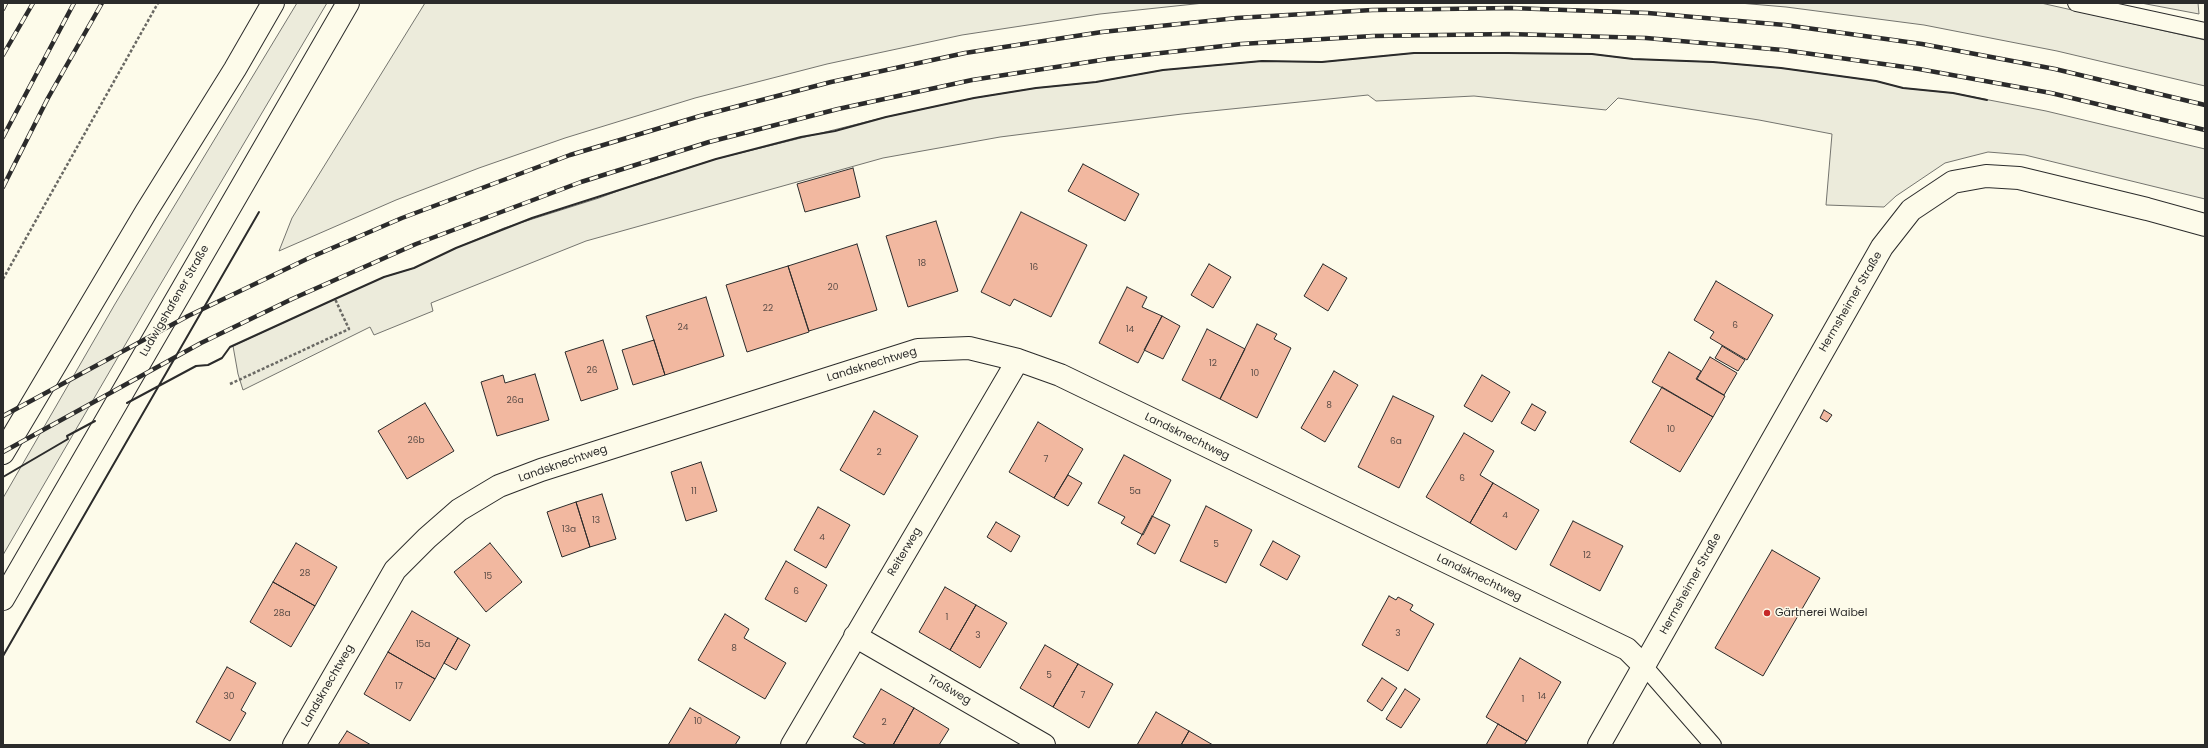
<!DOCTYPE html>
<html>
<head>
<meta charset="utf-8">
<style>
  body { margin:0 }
  #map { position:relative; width:2208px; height:748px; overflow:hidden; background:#fdfbea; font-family:Poppins,sans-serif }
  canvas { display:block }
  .frame { position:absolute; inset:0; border:4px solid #2b2b2b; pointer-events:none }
</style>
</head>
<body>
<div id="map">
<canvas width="2208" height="748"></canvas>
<div class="frame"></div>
</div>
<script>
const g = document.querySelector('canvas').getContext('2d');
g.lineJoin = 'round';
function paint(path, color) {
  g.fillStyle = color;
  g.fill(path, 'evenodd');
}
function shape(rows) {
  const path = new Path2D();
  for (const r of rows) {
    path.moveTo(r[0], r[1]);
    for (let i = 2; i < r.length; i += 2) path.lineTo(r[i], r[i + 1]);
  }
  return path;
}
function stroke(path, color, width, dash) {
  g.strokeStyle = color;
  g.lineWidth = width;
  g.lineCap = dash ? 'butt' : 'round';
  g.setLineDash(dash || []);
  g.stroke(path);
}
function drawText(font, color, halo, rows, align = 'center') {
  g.font = font + ' Poppins,sans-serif';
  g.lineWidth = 3;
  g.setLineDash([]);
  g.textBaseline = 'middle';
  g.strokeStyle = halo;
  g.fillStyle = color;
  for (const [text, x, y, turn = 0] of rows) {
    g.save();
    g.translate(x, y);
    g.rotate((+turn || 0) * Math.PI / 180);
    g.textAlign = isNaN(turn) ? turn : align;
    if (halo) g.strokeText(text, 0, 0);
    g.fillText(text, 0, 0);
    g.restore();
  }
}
const green = shape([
  [297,3,327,3,150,302,3,555,3,498,115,304,297,3],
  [425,3,1204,3,1100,14,962,35,827,64,695,98,565,138,479,168,396,200,279,251,292,218,425,3],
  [1739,3,2041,3,2205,40,2205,86,2057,51,1924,25,1786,7,1739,3],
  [1414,53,1592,54,1633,59,1713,62,1781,68,1876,81,1903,88,1953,93,2046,111,2205,149,2205,199,2025,155,1988,152,1945,163,1896,196,1884,207,1826,205,1832,134,1759,120,1618,98,1606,110,1474,96,1376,101,1368,95,1182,114,1000,137,883,158,586,241,431,303,433,311,374,335,370,327,243,390,238,374,233,346,335,299,384,277,414,268,456,248,504,228,599,198,642,182,716,159,886,117,974,98,1036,88,1096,82,1163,70,1262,61,1322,62,1414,53]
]);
paint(green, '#ecebdb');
stroke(green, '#74746e', 1);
const parking = shape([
  [2141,3,2198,3,2199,14,2141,3]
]);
paint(parking, '#eceadb');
stroke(parking, '#74746e', 1);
const building = shape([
  [1083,164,1139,194,1125,221,1068,191,1083,164],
  [853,168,860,197,805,212,797,184,853,168],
  [1021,212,1087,245,1051,317,1014,299,1010,306,981,292,1021,212],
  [936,221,958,291,908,307,886,236,936,221],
  [857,244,877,310,809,331,788,266,857,244],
  [1209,264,1231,277,1213,308,1191,295,1209,264],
  [1323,264,1347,278,1328,311,1304,296,1323,264],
  [788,266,809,332,747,352,726,285,788,266],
  [1716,281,1773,315,1747,360,1710,338,1714,332,1694,320,1716,281],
  [1127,287,1147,297,1142,307,1162,316,1138,363,1099,343,1127,287],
  [706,297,724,356,665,375,646,316,706,297],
  [1162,316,1180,326,1163,359,1144,350,1162,316],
  [1257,324,1277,334,1274,339,1291,348,1257,418,1220,399,1257,324],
  [1207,329,1245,349,1220,399,1182,380,1207,329],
  [603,340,618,389,581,401,565,352,603,340],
  [654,340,665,375,633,385,622,350,654,340],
  [1722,346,1745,360,1738,371,1715,358,1722,346],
  [1669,352,1701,371,1696,379,1725,396,1713,417,1652,382,1669,352],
  [1710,357,1737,373,1724,395,1697,379,1710,357],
  [1334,371,1358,385,1325,442,1301,428,1334,371],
  [535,374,549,420,497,436,481,382,503,375,505,383,535,374],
  [1482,375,1510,392,1492,422,1464,406,1482,375],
  [1662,387,1713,417,1680,472,1630,442,1662,387],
  [1393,396,1434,416,1399,488,1358,467,1393,396],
  [425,403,454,451,407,479,378,431,425,403],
  [1532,404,1546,412,1535,431,1521,423,1532,404],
  [1824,410,1832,415,1827,422,1820,418,1824,410],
  [874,411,918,436,884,495,840,470,874,411],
  [1038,422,1083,449,1054,498,1009,472,1038,422],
  [1464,433,1494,451,1480,475,1493,483,1470,523,1426,497,1464,433],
  [1124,455,1171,480,1143,535,1121,523,1125,517,1098,503,1124,455],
  [701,462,717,511,686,521,671,472,701,462],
  [1068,475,1082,483,1068,506,1054,498,1068,475],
  [1493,483,1539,510,1516,550,1470,523,1493,483],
  [602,494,616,539,590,547,576,502,602,494],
  [576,502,590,547,562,557,547,512,576,502],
  [1206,506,1252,530,1226,583,1180,561,1206,506],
  [818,507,850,525,826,568,794,550,818,507],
  [1152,516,1170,525,1155,554,1137,544,1152,516],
  [1573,521,1623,546,1600,591,1550,565,1573,521],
  [996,522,1020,536,1011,552,987,537,996,522],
  [1273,541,1300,556,1287,580,1260,565,1273,541],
  [296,543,337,567,315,606,273,582,296,543],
  [490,543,522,582,486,612,454,572,490,543],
  [1772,550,1820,578,1763,676,1715,648,1772,550],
  [786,561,827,585,806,622,765,599,786,561],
  [273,582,315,606,291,647,250,622,273,582],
  [945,587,976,605,950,650,919,632,945,587],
  [1389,596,1396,600,1398,597,1413,605,1410,610,1434,624,1408,671,1362,645,1389,596],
  [976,605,1007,623,980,668,950,650,976,605],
  [412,611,458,638,435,679,388,652,412,611],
  [725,614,749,629,744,638,786,663,765,699,698,660,725,614],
  [458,638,470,645,456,670,444,663,458,638],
  [1045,645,1078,664,1053,707,1020,688,1045,645],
  [388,652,435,679,410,721,364,694,388,652],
  [1520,658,1561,682,1527,741,1486,717,1520,658],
  [1078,664,1113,684,1089,728,1053,707,1078,664],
  [227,667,256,683,241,710,246,713,230,741,196,722,227,667],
  [1382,678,1397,688,1382,711,1367,701,1382,678],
  [881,689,914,708,893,745,867,745,853,737,881,689],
  [1405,689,1420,699,1401,728,1386,719,1405,689],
  [690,708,740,737,735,745,668,745,690,708],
  [914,708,949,729,939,745,893,745,914,708],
  [1156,712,1189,731,1181,745,1137,745,1156,712],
  [1498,724,1527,741,1524,745,1486,745,1498,724],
  [347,731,371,745,338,745,347,731],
  [1189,731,1213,745,1181,745,1189,731]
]);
paint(building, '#f2b8a0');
stroke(building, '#2b2b2b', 1);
const lane = shape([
  [2076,3,2205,31],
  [1644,666,1713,745]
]);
const street = shape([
  [855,636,1044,745],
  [294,745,395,570,427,538,459,510,499,486,541,470,918,350,969,348,1018,360,1060,375,1627,649,1644,666],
  [792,745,1018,360]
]);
const secondary = shape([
  [1599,745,1882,247,1911,210,1953,182,1986,176,2019,178,2147,209,2205,225]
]);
const primary = shape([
  [3,453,146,212,235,69,273,3],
  [3,599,348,3]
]);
stroke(lane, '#2b2b2b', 18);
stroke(street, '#2b2b2b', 24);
stroke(secondary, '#2b2b2b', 24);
stroke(primary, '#2b2b2b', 24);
stroke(shape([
  [3,279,158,3],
  [230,384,349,329,335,299]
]), '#6a6964', 2.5, [3, 2]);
stroke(lane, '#fdfbea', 16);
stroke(street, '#fdfbea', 22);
stroke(secondary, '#fdfbea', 22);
stroke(primary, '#fdfbea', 22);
const rail = shape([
  [3,9,6,3],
  [3,55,33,3],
  [3,137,74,3],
  [3,187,48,98,102,3],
  [3,416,188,316,309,258,402,218,570,155,700,116,831,82,965,53,1102,32,1237,18,1372,10,1511,8,1648,13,1785,25,1922,44,2055,69,2205,105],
  [3,452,201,343,292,299,416,244,581,182,709,142,838,109,972,80,1108,59,1241,44,1373,36,1509,34,1646,38,1783,50,1919,69,2051,93,2205,130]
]);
stroke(rail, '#2b2b2b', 4.5);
stroke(rail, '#fdfbea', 3, [9]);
stroke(shape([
  [127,403,196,366,208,365,222,358,230,347,335,299,384,277,414,268,456,248,532,218,716,159,801,137,835,131,886,117,974,98,1036,88,1096,82,1163,70,1262,61,1322,62,1414,53,1508,53,1592,54,1633,59,1713,62,1781,68,1876,81,1903,88,1953,93,1987,100],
  [3,477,68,439,67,436,95,421],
  [3,656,259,212]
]), '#2b2b2b', 2);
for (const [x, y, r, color] of [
  [1767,613,4,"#c62828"]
]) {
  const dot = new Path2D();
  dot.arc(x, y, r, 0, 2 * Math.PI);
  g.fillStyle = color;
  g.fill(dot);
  stroke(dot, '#fdfbea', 1.5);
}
drawText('9px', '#5d4e48', null, [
  ["18",922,264],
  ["16",1034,268],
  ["20",833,288],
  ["22",768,309],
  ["6",1735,326],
  ["24",683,328],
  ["14",1130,330],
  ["12",1213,364],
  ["26",592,371],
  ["10",1255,374],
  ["26a",515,401],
  ["8",1329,406],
  ["10",1671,430],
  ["26b",416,441],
  ["6a",1396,442],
  ["2",879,453],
  ["7",1046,460],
  ["6",1462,479],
  ["11",694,492],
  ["5a",1135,492],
  ["4",1505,516],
  ["13",596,521],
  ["13a",569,530],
  ["4",822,538],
  ["5",1216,545],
  ["12",1587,556],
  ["28",305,574],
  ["15",488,577],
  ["6",796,592],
  ["28a",282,614],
  ["1",947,618],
  ["3",1398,634],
  ["3",978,636],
  ["15a",423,645],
  ["8",734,649],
  ["5",1049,676],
  ["17",399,687],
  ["7",1083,696],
  ["30",229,697],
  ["14",1542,697],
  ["1",1523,700],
  ["10",698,722],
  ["2",884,723]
]);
drawText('11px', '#2b2b2b', '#fdfbea', [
  ["Ludwigshafener Straße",175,301,-60],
  ["Hermsheimer Straße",1851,302,-60],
  ["Landsknechtweg",872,365,-17],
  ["Landsknechtweg",1187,437,26],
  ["Landsknechtweg",563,464,-19],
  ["Reiterweg",905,552,-59],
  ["Landsknechtweg",1479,578,26],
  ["Hermsheimer Straße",1691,584,-61],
  ["Landsknechtweg",328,686,-60],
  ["Troßweg",949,690,30]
]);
drawText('11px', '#2b2b2b', '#fdfbea', [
  ["Gärtnerei Waibel",1775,613]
], 'left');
</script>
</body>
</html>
